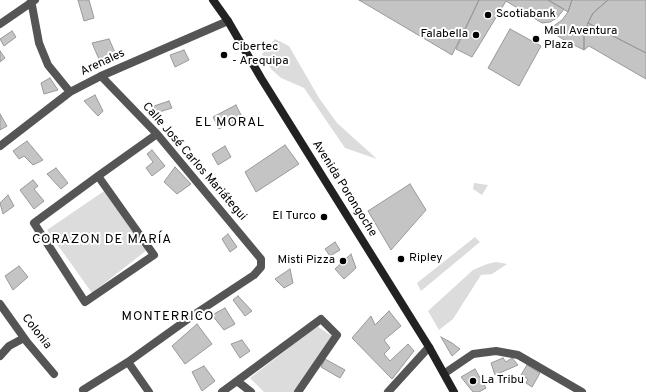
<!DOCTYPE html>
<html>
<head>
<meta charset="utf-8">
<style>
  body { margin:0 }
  canvas { display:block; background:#fff }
</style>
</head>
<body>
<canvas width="646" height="392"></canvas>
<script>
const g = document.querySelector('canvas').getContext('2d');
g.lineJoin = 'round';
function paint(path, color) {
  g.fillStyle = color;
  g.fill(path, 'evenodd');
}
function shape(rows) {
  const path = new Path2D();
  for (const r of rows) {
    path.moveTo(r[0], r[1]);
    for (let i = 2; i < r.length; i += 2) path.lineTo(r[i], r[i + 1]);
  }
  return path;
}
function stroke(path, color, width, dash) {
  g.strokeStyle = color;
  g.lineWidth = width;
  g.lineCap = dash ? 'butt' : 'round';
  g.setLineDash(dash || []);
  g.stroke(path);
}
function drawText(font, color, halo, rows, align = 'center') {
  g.font = font + ' Overpass,sans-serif';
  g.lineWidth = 4;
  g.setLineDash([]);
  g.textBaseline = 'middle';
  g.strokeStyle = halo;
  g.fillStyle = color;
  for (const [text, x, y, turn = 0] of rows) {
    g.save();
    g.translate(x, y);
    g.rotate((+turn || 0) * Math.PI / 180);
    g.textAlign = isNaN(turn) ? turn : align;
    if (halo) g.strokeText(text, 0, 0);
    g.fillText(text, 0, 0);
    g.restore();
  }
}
paint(shape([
  [275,39,289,46,319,98,337,123,377,159,345,148,304,88,281,78,271,69,262,54],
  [474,183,488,185,482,195,473,189],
  [110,187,152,246,92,293,47,230],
  [475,237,480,242,421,291,417,283],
  [496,262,507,264,492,274,481,275,453,319,439,330,428,311,473,270,487,264],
  [317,326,333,337,296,392,264,392,250,378]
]), '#dcdcdc');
const building = shape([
  [78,0,89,0,94,18,84,21,78,0],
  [359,0,479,0,452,55,359,0],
  [479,0,548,0,564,9,557,18,550,22,542,23,506,1,472,57,456,49,479,0],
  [548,0,572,0,568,12,548,0],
  [572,0,608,0,593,13,588,23,584,35,584,50,566,41,548,30,562,20,568,12,572,0],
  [608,0,646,0,646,53,588,23,593,13,608,0],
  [588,23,646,53,646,79,589,46,584,50,584,35,588,23],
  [510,29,541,46,519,86,488,68,510,29],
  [12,31,16,37,4,46,0,39,12,31],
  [109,39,118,59,102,66,92,43,109,39],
  [184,50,189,60,175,67,170,55,184,50],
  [0,51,5,58,0,62,0,51],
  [50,78,58,90,44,94,41,83,50,78],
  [95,95,103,111,98,116,84,101,95,95],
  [169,101,172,108,156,113,154,106,169,101],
  [236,105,242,117,219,129,213,117,236,105],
  [0,114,7,126,0,130,0,114],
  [27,141,43,160,33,165,24,156,19,159,13,151,27,141],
  [285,145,299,164,256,192,245,172,285,145],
  [225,146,231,157,218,165,212,154,225,146],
  [152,150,165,166,152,176,146,168,153,162,147,154,152,150],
  [175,167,191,184,177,194,164,182,175,167],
  [56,168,68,183,61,189,47,174,56,168],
  [33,180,38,186,34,189,44,201,34,209,20,190,33,180],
  [410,184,426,210,391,250,368,211,410,184],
  [8,195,14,206,3,214,0,203,8,195],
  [228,234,237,247,230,252,222,239,228,234],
  [335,242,340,250,330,256,325,249,335,242],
  [351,254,356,268,344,279,335,269,351,254],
  [19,266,28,277,13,290,5,276,19,266],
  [290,269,293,283,284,288,275,279,290,269],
  [238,296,252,311,245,316,233,300,238,296],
  [225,308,235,324,224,330,212,315,225,308],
  [389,311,401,326,384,340,390,348,384,354,390,361,408,344,414,351,392,379,352,338,371,316,375,325,389,311],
  [197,324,212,344,185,364,172,346,197,324],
  [441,337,452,343,460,349,452,356,441,337],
  [242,340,250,351,240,358,231,344,242,340],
  [503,358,506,362,512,358,518,365,495,375,491,363,503,358],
  [325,359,345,370,340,378,321,367,325,359],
  [527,365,540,373,532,387,526,383,528,379,521,375,527,365],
  [204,366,215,381,202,391,192,372,204,366],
  [475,369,486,388,479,392,473,392,461,377,475,369]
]);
paint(building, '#c4c4c4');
stroke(building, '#999', 1);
stroke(shape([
  [31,0,39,43,48,65,70,92],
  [0,24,35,0],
  [0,146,70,92,101,76,228,21],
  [98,176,154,255,85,302,34,223,98,176,157,134],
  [0,304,27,342,54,374],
  [0,356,9,346,24,338],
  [128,362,149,392],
  [445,373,473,354,496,351,518,355,582,392],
  [237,381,251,392],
  [83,390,128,362,195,314,254,275,261,267,261,259,157,134,101,76],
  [222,392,321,319,337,335,298,392],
  [388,392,429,347]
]), '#555', 8);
stroke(shape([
  [213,0,228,21,261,78,429,347,454,392]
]), '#222', 8);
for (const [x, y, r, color] of [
  [488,15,4,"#000"],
  [476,35,4,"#000"],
  [536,39,4,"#000"],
  [224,55,4,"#000"],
  [324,217,4,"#000"],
  [401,259,4,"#000"],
  [343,261,4,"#000"],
  [473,381,4,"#000"]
]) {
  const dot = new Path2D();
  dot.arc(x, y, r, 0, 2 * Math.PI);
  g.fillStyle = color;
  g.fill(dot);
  stroke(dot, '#fff', 1.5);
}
drawText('12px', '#000', '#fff', [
  ["Scotiabank",496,15],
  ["Mall Aventura",544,32],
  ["Plaza",544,46],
  ["Falabella",468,35,"right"],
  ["Cibertec",232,48],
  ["- Arequipa",232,62],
  ["El Turco",316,217,"right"],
  ["Ripley",409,259],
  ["Misti Pizza",335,261,"right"],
  ["La Tribu",481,381]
], 'left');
drawText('12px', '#000', '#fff', [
  ["Arenales",103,63,-25],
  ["Calle José Carlos Mariátegui",194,162,49],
  ["Avenida Porongoche",344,189,58],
  ["Colonia",36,332,52]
]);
g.letterSpacing = '1px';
drawText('13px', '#000', '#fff', [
  ["EL MORAL",230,123],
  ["CORAZON DE MARÍA",102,240],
  ["MONTERRICO",168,317]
]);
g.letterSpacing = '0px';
</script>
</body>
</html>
